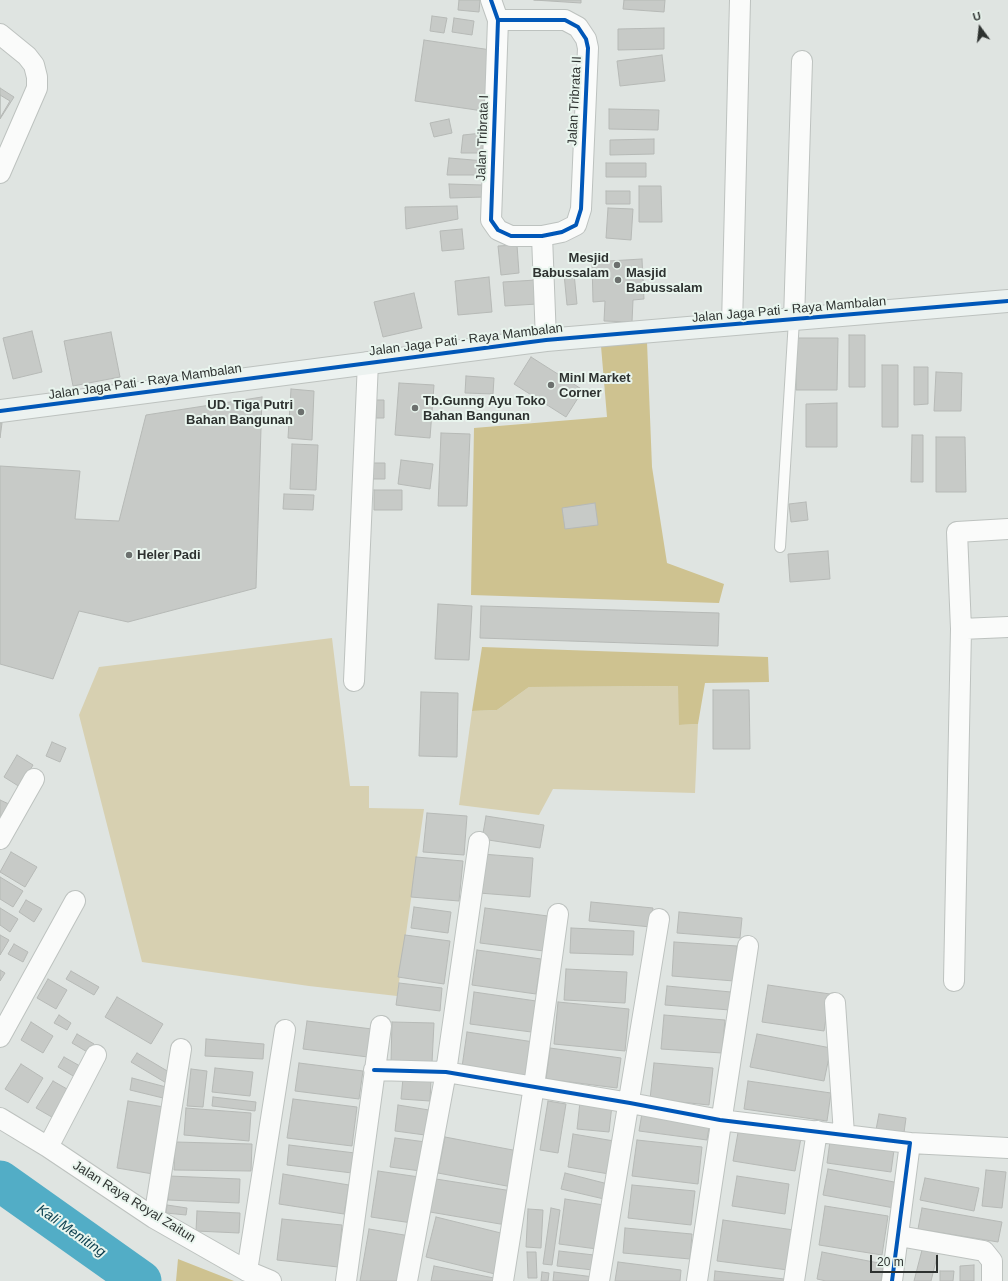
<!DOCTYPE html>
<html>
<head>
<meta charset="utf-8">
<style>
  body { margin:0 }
  #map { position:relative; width:1008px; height:1281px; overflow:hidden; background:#dfe4e1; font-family:Arial,sans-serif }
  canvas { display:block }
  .north { position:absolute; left:960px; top:8px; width:40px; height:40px; -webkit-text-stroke:3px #e9f5ee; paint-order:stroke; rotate:345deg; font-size:11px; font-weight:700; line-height:16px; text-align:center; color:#2e3230 }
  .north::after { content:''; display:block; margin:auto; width:14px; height:18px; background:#2e3230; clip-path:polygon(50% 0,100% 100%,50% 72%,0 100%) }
  .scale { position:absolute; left:870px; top:1255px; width:68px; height:18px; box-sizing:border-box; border:2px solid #2e3230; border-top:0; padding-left:5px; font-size:12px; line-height:14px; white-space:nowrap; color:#2e3230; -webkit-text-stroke:3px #e9f5ee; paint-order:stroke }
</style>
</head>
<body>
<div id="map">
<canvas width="1008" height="1281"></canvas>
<div class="north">U</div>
<div class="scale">20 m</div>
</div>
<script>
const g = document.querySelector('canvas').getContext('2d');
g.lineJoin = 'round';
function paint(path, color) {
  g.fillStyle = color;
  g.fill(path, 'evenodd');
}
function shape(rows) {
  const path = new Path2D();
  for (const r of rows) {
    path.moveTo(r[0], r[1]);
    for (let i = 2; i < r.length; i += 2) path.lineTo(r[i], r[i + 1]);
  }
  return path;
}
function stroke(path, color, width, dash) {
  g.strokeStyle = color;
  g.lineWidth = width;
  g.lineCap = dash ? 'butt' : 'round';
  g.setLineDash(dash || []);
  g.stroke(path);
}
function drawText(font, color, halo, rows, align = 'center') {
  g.font = font + ' Arial,sans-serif';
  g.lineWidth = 4;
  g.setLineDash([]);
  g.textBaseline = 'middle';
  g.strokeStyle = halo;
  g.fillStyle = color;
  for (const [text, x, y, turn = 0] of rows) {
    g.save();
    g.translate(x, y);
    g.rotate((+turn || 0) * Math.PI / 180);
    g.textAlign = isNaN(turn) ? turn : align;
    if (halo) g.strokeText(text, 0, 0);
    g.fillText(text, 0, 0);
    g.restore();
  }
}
paint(shape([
  [332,638,350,786,369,786,369,808,424,809,397,996,309,986,142,962,79,715,99,667],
  [679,686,679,725,698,724,695,793,553,789,539,815,459,805,472,711,497,710,529,687]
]), '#d7d0b1');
paint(shape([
  [647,342,652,467,667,563,724,584,719,603,471,595,474,428,607,417,601,346],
  [482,647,768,657,769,682,705,683,698,724,679,725,678,686,529,687,497,710,472,711],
  [178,1259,234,1281,176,1281]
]), '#cec290');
stroke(shape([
  [0,1181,141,1281]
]), '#52adc6', 41);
const building = shape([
  [459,0,480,0,479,12,458,10,459,0],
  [534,0,581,0,581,3,534,0],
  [624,0,665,0,664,12,623,9,624,0],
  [432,16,447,18,444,33,430,31,432,16],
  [454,18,474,21,472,35,452,32,454,18],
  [664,28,664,49,618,50,618,29,664,28],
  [424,40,491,50,483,111,415,101,424,40],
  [662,55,665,81,620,86,617,61,662,55],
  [0,88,14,97,0,119,0,88],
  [0,95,10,101,0,118,0,95],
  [609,109,659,110,658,130,609,129,609,109],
  [449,119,452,133,434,137,430,123,449,119],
  [492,132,491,153,461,153,463,135,492,132],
  [654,139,654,154,610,155,610,140,654,139],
  [449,158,485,161,486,175,447,175,449,158],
  [606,163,646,163,646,177,606,177,606,163],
  [449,184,483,185,485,197,450,198,449,184],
  [639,186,661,186,662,222,639,222,639,186],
  [606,191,630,191,630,204,606,204,606,191],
  [457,206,458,219,406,229,405,207,457,206],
  [608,208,633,209,631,240,606,238,608,208],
  [462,229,464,249,442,251,440,231,462,229],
  [517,245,519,273,501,275,498,246,517,245],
  [642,259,644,299,633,300,632,322,604,321,605,301,593,302,592,262,642,259],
  [574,273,577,304,567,305,564,274,574,273],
  [489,277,492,312,458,315,455,281,489,277],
  [536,280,537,304,505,306,503,282,536,280],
  [414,293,422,328,383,337,374,302,414,293],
  [32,331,42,372,13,379,3,338,32,331],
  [111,332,120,377,73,386,64,341,111,332],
  [849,335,865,335,865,387,849,387,849,335],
  [796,338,838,338,837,390,796,390,796,338],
  [531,357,583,390,566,417,514,384,531,357],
  [882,365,898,365,898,427,882,427,882,365],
  [914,367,928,367,928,404,914,405,914,367],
  [936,372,962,373,961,411,934,411,936,372],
  [466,376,494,378,493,394,465,393,466,376],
  [399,383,434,385,430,438,395,435,399,383],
  [291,389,314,391,312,440,288,438,291,389],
  [262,397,256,588,128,622,79,611,53,679,0,664,0,466,80,471,75,519,119,521,146,415,262,397],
  [376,400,384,400,384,418,376,418,376,400],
  [837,403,837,447,806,447,806,404,837,403],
  [0,423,2,423,0,438,0,423],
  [441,433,470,434,467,506,438,506,441,433],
  [912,435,923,435,923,482,911,482,912,435],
  [936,437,965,437,966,492,936,492,936,437],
  [292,444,318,445,316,490,290,489,292,444],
  [401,460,433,464,430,489,398,484,401,460],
  [368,463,385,463,385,479,368,479,368,463],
  [374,490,402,490,402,510,374,510,374,490],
  [284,494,314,495,313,510,283,509,284,494],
  [806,502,808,520,791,522,789,504,806,502],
  [595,503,598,525,565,529,562,508,595,503],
  [828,551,830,579,790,582,788,554,828,551],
  [438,604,472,606,469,660,435,659,438,604],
  [481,606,719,613,718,646,480,638,481,606],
  [713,690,749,690,750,749,713,749,713,690],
  [421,692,458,693,457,757,419,756,421,692],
  [52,742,66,748,60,762,46,756,52,742],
  [17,755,33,765,20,787,4,777,17,755],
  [0,800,11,805,0,822,0,800],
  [427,813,467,816,464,855,423,852,427,813],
  [486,816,544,825,540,848,482,839,486,816],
  [11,852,37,867,25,887,0,872,11,852],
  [482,854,533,858,530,897,479,893,482,854],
  [416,857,463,861,459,901,411,897,416,857],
  [0,877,23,891,13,907,0,899,0,877],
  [26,900,42,909,34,922,19,912,26,900],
  [591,902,653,908,651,927,589,921,591,902],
  [414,907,451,912,448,933,411,928,414,907],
  [0,908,18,919,10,932,0,925,0,908],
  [485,908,548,916,544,951,480,943,485,908],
  [679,912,742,918,740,938,677,933,679,912],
  [571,928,634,931,633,955,570,953,571,928],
  [0,935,9,940,0,955,0,935],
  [405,935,450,941,444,984,398,977,405,935],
  [674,942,737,946,734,981,672,976,674,942],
  [14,944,28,952,23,962,8,954,14,944],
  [477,950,541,959,536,994,472,985,477,950],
  [566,969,627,972,625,1003,564,1000,566,969],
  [0,970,5,973,0,981,0,970],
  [71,971,99,987,94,995,66,979,71,971],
  [48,979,67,990,56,1009,37,998,48,979],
  [399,983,442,988,440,1011,396,1005,399,983],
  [768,985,830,994,824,1031,762,1022,768,985],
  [667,986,731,992,730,1010,665,1005,667,986],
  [474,992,543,1002,539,1033,470,1024,474,992],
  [117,997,163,1024,151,1044,105,1017,117,997],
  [558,1002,629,1009,625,1051,554,1044,558,1002],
  [59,1015,71,1023,67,1030,54,1023,59,1015],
  [664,1015,725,1020,722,1053,661,1049,664,1015],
  [307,1021,372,1029,368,1057,303,1049,307,1021],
  [31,1022,53,1036,43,1053,21,1040,31,1022],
  [392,1022,434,1023,432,1063,391,1062,392,1022],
  [467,1032,534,1042,528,1077,462,1067,467,1032],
  [77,1034,94,1044,89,1053,72,1043,77,1034],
  [757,1034,831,1048,824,1081,750,1067,757,1034],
  [206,1039,264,1044,263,1059,205,1056,206,1039],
  [550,1048,621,1058,617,1088,546,1079,550,1048],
  [137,1053,174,1075,168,1084,131,1062,137,1053],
  [64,1057,87,1070,80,1080,58,1067,64,1057],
  [299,1063,363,1071,359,1099,295,1091,299,1063],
  [654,1063,713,1068,709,1105,650,1099,654,1063],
  [21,1064,43,1078,28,1103,5,1089,21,1064],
  [215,1068,253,1072,250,1096,212,1092,215,1068],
  [191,1069,207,1071,203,1107,187,1106,191,1069],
  [132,1078,166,1087,163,1098,130,1090,132,1078],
  [403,1078,431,1079,430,1101,401,1099,403,1078],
  [53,1081,74,1093,57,1120,36,1108,53,1081],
  [748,1081,831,1093,827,1121,744,1109,748,1081],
  [213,1097,256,1102,255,1111,212,1106,213,1097],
  [293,1099,357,1107,352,1146,287,1138,293,1099],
  [128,1101,170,1108,159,1175,117,1168,128,1101],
  [548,1101,566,1104,558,1153,540,1150,548,1101],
  [580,1102,612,1105,609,1132,577,1129,580,1102],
  [398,1105,429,1110,425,1135,395,1131,398,1105],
  [186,1108,251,1113,249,1141,184,1135,186,1108],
  [642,1113,710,1122,707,1140,639,1131,642,1113],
  [879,1114,906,1118,903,1140,875,1135,879,1114],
  [739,1127,801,1138,795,1171,733,1161,739,1127],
  [573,1134,614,1141,609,1174,568,1167,573,1134],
  [445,1137,518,1151,512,1187,438,1173,445,1137],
  [395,1138,426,1142,421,1171,390,1167,395,1138],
  [637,1140,702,1147,698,1184,632,1176,637,1140],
  [830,1141,894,1150,891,1172,827,1163,830,1141],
  [175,1142,252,1144,251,1171,174,1170,175,1142],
  [289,1145,355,1153,352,1173,287,1165,289,1145],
  [828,1169,899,1183,894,1208,823,1195,828,1169],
  [986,1170,1006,1172,1002,1208,982,1206,986,1170],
  [378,1171,419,1177,412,1223,371,1217,378,1171],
  [565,1173,608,1184,604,1199,561,1189,565,1173],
  [283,1174,349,1185,344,1214,279,1204,283,1174],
  [169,1176,240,1179,239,1203,168,1200,169,1176],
  [737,1176,789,1184,785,1214,732,1206,737,1176],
  [925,1178,979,1188,974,1211,920,1200,925,1178],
  [436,1179,512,1191,506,1225,430,1212,436,1179],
  [632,1185,695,1191,691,1225,628,1218,632,1185],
  [565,1199,604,1205,597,1249,559,1244,565,1199],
  [167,1205,187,1208,186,1215,166,1213,167,1205],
  [825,1206,888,1216,882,1255,819,1245,825,1206],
  [551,1208,560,1210,552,1265,543,1264,551,1208],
  [922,1208,1002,1222,998,1242,918,1229,922,1208],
  [528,1209,543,1210,541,1248,526,1247,528,1209],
  [197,1211,240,1213,239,1233,196,1231,197,1211],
  [436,1217,509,1235,499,1275,426,1257,436,1217],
  [282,1219,342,1225,338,1267,277,1260,282,1219],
  [723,1220,794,1230,788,1270,717,1261,723,1220],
  [625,1228,692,1234,690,1259,623,1253,625,1228],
  [369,1229,410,1236,402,1281,360,1281,369,1229],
  [922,1250,938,1253,931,1281,914,1281,922,1250],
  [559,1251,594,1255,593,1270,557,1266,559,1251],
  [527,1252,536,1252,537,1278,528,1278,527,1252],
  [822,1252,884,1264,881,1281,826,1281,817,1279,822,1252],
  [618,1262,681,1270,680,1281,615,1281,618,1262],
  [974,1265,974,1281,960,1281,960,1266,974,1265],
  [434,1266,499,1279,499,1281,431,1281,434,1266],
  [715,1271,784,1279,784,1281,714,1281,715,1271],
  [940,1271,954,1271,953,1281,940,1281,940,1271],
  [542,1272,549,1273,548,1281,541,1281,542,1272],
  [554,1272,594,1277,593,1281,553,1281,554,1272]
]);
paint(building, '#c7cac7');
stroke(building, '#b6b9b6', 1);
const lane = shape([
  [780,547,794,320]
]);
const street = shape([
  [491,0,498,20,491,220,498,230,511,236,542,236,562,232,576,225,581,209,588,48,586,39,578,27,565,20,498,20],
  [0,34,27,56,34,65,37,77,37,88,0,173],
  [542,236,546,340],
  [794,320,802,61],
  [732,325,740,0],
  [961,629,1008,627],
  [354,681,368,362],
  [0,839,34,779],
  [954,981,961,629,957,532,1008,529],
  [835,1003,844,1134],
  [0,1037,75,901],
  [374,1070,446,1072,630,1103,720,1120,910,1143,892,1281],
  [0,1118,48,1147,154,1218,247,1271,271,1281],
  [910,1143,1008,1148],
  [48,1147,96,1055],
  [154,1218,181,1049],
  [899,1236,984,1251,992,1261,992,1281],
  [247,1271,285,1030],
  [346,1281,381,1026],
  [407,1281,446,1072,479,842],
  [503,1281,534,1086,558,914],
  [599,1281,659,919],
  [697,1281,748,946],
  [794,1281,817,1131]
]);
const secondary = shape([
  [0,411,546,340,1008,301]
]);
stroke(lane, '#bdc2bf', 12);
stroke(street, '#bdc2bf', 22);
stroke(secondary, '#bdc2bf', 24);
stroke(lane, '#fafbfa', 10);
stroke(street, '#fafbfa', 20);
stroke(secondary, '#ecf2f0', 22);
stroke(shape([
  [491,0,498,20,491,220,498,230,511,236,542,236,562,232,576,225,581,209,588,48,586,39,578,27,565,20,498,20],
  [0,411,546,340,1008,301],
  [374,1070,446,1072,630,1103,720,1120,910,1143,892,1281]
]), '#0057b8', 4);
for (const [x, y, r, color] of [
  [617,265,4,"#6c706e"],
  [618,280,4,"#6c706e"],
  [551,385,4,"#6c706e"],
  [415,408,4,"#6c706e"],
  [301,412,4,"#6c706e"],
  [129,555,4,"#6c706e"]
]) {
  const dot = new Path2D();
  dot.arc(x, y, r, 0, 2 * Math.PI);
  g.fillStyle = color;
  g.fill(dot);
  stroke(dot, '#e9f5ee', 1.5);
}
drawText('13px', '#2e3230', '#e9f5ee', [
  ["Jalan Tribrata II",575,101,-87],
  ["Jalan Tribrata I",483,138,-88],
  ["Jalan Jaga Pati - Raya Mambalan",789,310,-5],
  ["Jalan Jaga Pati - Raya Mambalan",466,340,-7],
  ["Jalan Jaga Pati - Raya Mambalan",145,382,-8],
  ["Jalan Raya Royal Zaitun",134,1202,32]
]);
drawText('bold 13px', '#2e3230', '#e9f5ee', [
  ["Mesjid",609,258,"right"],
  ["Babussalam",609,273,"right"],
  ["Masjid",626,273],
  ["Babussalam",626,288],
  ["Minl Market",559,378],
  ["Corner",559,393],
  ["Tb.Gunng Ayu Toko",423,401],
  ["Bahan Bangunan",423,416],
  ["UD. Tiga Putri",293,405,"right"],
  ["Bahan Bangunan",293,420,"right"],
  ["Heler Padi",137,555]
], 'left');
drawText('italic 14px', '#093c4c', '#e9f5ee', [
  ["Kali Meniting",71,1231,35]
]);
</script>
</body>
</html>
